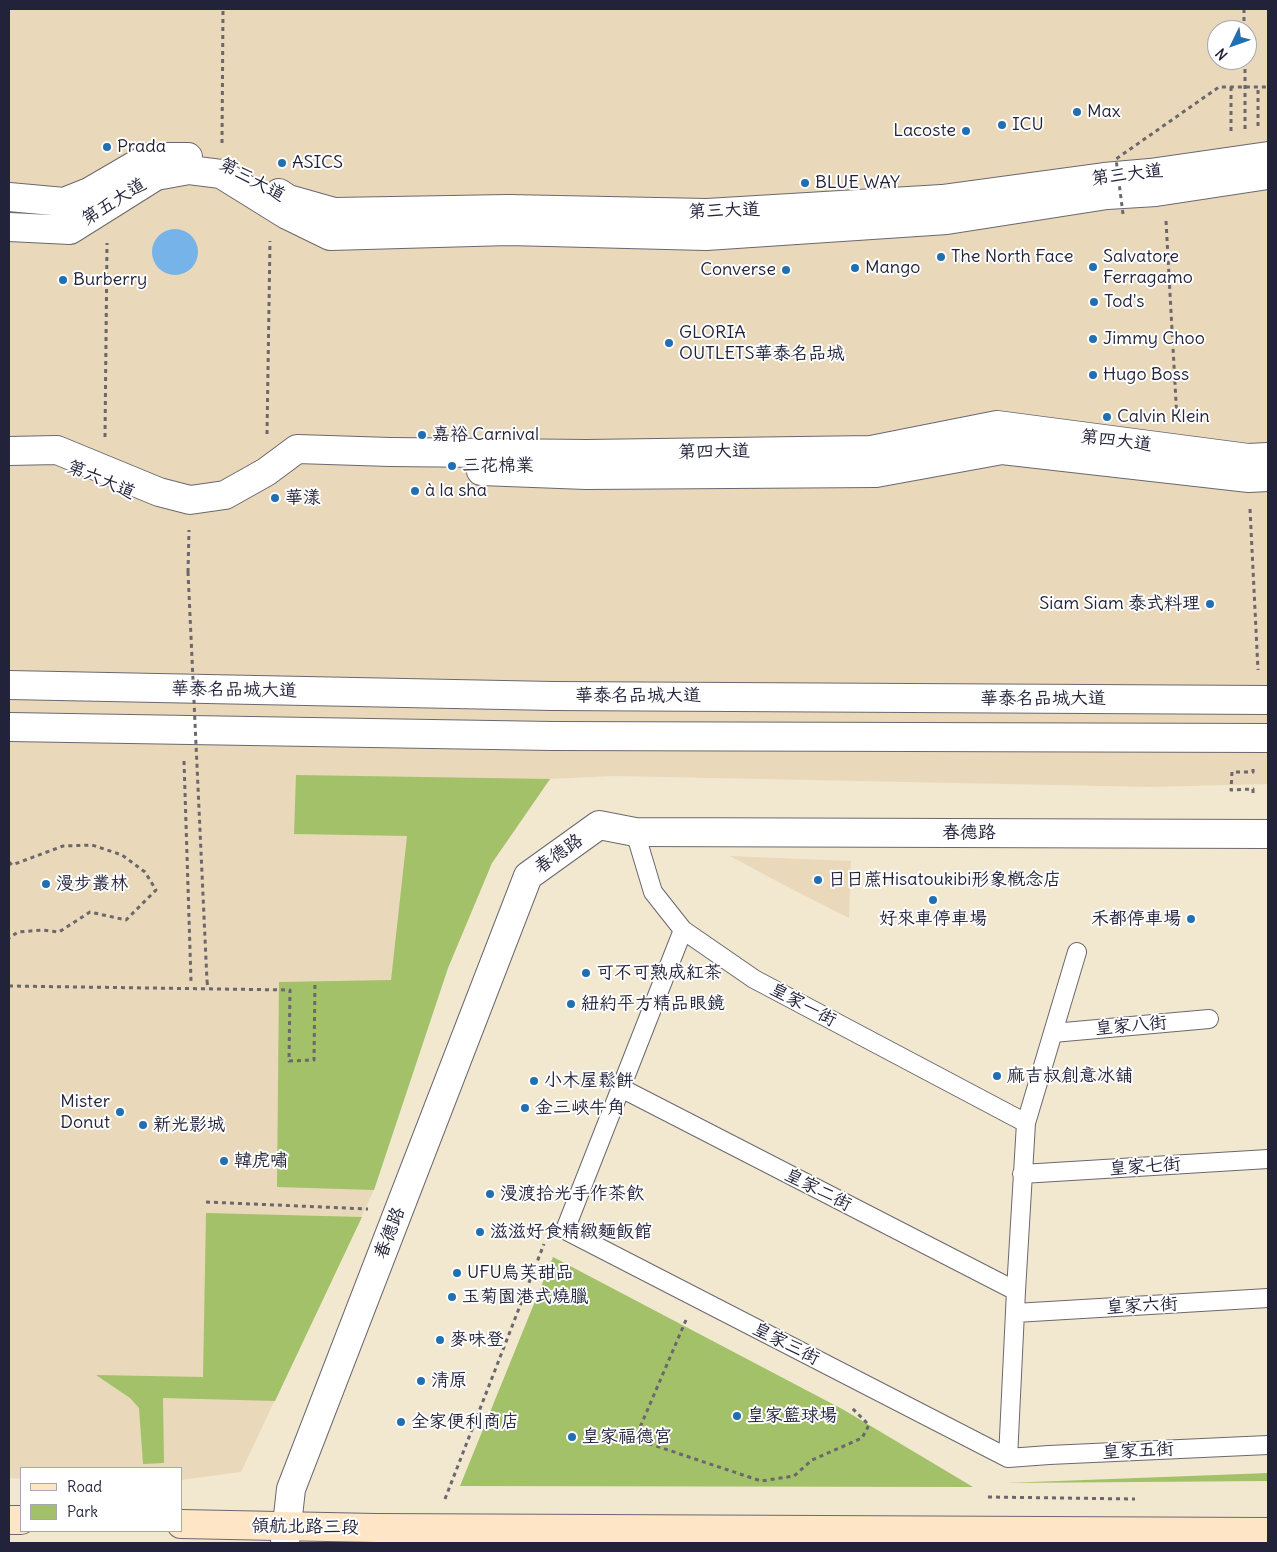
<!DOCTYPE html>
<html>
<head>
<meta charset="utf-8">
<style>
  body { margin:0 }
  #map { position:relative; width:1277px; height:1552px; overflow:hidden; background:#f2e8d0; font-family:Delius,sans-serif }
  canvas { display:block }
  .frame { position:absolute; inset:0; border:10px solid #22223b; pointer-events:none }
  .legend { position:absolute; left:20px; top:1467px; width:162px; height:65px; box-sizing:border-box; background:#fff; border:1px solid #a7a7b1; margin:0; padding:6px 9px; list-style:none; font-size:15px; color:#22223b }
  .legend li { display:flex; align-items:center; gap:10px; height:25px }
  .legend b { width:25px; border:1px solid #a7a7b1 }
  .north { position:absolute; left:1207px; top:20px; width:50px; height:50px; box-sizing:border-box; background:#fff; border:1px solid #a7a7b1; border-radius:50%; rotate:228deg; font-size:14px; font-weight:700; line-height:20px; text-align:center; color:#22223b }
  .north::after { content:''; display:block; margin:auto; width:18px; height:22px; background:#1f6fb2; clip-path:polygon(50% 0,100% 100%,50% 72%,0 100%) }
</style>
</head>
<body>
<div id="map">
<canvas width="1277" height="1552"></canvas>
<div class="frame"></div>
<ul class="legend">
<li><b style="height:6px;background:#fde5c5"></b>Road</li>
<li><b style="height:14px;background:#a2c169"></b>Park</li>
</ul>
<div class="north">N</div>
</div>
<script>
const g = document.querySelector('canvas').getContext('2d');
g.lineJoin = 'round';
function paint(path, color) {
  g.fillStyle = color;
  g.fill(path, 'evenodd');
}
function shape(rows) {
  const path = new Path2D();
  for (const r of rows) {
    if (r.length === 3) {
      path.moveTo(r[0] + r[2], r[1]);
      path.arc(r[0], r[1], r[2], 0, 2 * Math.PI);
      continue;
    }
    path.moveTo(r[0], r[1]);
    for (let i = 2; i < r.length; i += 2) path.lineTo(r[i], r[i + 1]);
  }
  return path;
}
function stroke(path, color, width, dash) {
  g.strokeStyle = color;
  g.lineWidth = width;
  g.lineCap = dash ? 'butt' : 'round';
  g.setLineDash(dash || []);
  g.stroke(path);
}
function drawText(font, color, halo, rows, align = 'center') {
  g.font = font + ' Delius,"LXGW WenKai TC",sans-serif';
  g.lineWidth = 4;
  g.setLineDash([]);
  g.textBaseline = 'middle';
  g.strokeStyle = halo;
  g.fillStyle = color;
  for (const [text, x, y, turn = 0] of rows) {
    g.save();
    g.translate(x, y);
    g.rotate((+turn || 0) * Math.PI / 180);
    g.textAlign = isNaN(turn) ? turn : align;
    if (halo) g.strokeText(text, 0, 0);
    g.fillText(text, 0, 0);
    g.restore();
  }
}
paint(shape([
  [9,9,1268,9,1268,784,1151,787,614,776,550,779,492,863,448,968,374,1190,241,1472,181,1480,181,1468,21,1468,21,1479,9,1478],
  [1217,30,1247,30,1247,60,1217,60],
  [730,856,851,861,849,918,780,883]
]), '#e9d9ba');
paint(shape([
  [296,775,550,779,492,863,448,968,374,1190,277,1187,279,982,391,980,407,836,294,834],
  [206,1213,362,1217,275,1401,163,1398,164,1463,143,1464,139,1408,130,1398,96,1375,203,1377],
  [553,1257,844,1410,973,1487,460,1486],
  [1268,1473,1268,1481,1006,1483]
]), '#a2c169');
paint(shape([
  [175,252,23]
]), '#75b3e8');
const lane = shape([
  [635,832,653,892,683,930,754,979,1026,1123],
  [683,930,565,1230,1008,1458],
  [1053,1033,1209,1019],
  [621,1088,1016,1291],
  [1022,1174,1268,1159],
  [1015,1313,1268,1298],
  [1008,1458,1016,1291,1026,1123,1077,952],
  [1008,1458,1049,1455,1268,1445]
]);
const street = shape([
  [279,193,288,199,334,212,508,209,707,213,942,199,1104,177,1150,173,1268,156],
  [9,197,64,202,89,192,149,157,188,157],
  [9,227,70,230,156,176,189,170,221,174,287,215,330,236,509,231,706,236,947,220,1107,195,1156,192,1268,175],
  [9,451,57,450,159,492,190,500,225,495,266,472,297,449,390,452,587,454,871,450,997,425,1248,458,1268,457],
  [481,471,586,475,876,473,1002,450,1249,478,1268,477],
  [9,685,553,696,1268,700],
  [9,727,552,736,1268,738],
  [285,1543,291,1489,528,876,599,825,635,832,1268,834]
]);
const secondary = shape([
  [9,1520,21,1520],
  [181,1524,376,1528,1268,1532]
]);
stroke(lane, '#6b676f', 20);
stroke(street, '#6b676f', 30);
stroke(secondary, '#6b676f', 30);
stroke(shape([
  [1244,9,1244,30],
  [1231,87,1231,131],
  [1258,126,1258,87],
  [1245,129,1245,60],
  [222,143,223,9],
  [1166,221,1177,420],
  [267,434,270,241],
  [105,437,107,243],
  [1250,509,1258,670],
  [188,572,189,530],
  [184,761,191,981],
  [1253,769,1253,772,1232,772,1231,790,1253,789,1253,797],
  [9,862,12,865,63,846,92,845,122,855,145,872,156,890,126,920,90,912,59,932,42,930,18,932,9,938],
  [207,981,208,989],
  [9,986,290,990,289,1061,314,1060,315,981],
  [206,1202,368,1209],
  [686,1320,635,1439,761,1481,794,1476,812,1460,862,1438,869,1425,852,1408],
  [988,1497,1135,1499],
  [445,1499,544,1244]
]), '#6b676f', 3, [4, 4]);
stroke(lane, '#fff', 18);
stroke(street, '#fff', 28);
stroke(secondary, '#fde5c5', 28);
stroke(shape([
  [1123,214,1116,159,1219,87,1268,87],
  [188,572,207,981]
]), '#6b676f', 3, [4, 4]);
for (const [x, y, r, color] of [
  [1077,112,5,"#1f6fb2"],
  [1002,125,5,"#1f6fb2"],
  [966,131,5,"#1f6fb2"],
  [107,147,5,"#1f6fb2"],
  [282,163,5,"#1f6fb2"],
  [805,183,5,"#1f6fb2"],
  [941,257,5,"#1f6fb2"],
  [1093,267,5,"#1f6fb2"],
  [855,268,5,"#1f6fb2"],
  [786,270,5,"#1f6fb2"],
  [63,280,5,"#1f6fb2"],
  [1094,302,5,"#1f6fb2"],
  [1093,339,5,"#1f6fb2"],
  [669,343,5,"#1f6fb2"],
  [1093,375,5,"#1f6fb2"],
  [1107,417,5,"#1f6fb2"],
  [422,435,5,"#1f6fb2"],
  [452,466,5,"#1f6fb2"],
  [415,491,5,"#1f6fb2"],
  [275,498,5,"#1f6fb2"],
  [1210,604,5,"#1f6fb2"],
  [818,880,5,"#1f6fb2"],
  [46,884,5,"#1f6fb2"],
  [933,900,5,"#1f6fb2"],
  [1191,919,5,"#1f6fb2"],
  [586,973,5,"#1f6fb2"],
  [571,1004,5,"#1f6fb2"],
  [997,1076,5,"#1f6fb2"],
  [534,1081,5,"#1f6fb2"],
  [525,1108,5,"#1f6fb2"],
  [120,1112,5,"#1f6fb2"],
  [143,1125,5,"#1f6fb2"],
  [224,1161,5,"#1f6fb2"],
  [490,1194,5,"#1f6fb2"],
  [480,1232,5,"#1f6fb2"],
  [457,1273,5,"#1f6fb2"],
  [452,1297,5,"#1f6fb2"],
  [440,1340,5,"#1f6fb2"],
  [421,1381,5,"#1f6fb2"],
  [737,1416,5,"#1f6fb2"],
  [401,1422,5,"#1f6fb2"],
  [572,1437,5,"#1f6fb2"]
]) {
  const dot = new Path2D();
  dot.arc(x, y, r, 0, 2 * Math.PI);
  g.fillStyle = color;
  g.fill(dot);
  stroke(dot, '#fff', 2);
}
drawText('18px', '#22223b', '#fff', [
  ["Max",1087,112],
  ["ICU",1012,125],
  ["Lacoste",956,131,"right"],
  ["Prada",117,147],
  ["ASICS",292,163],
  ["BLUE WAY",815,183],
  ["The North Face",951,257],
  ["Salvatore",1103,257],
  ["Ferragamo",1103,278],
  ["Mango",865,268],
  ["Converse",776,270,"right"],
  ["Burberry",73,280],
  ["Tod's",1104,302],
  ["GLORIA",679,333],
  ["OUTLETS華泰名品城",679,354],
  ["Jimmy Choo",1103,339],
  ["Hugo Boss",1103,375],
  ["Calvin Klein",1117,417],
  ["嘉裕 Carnival",432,435],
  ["三花棉業",462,466],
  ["à la sha",425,491],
  ["華漾",285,498],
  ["Siam Siam 泰式料理",1200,604,"right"],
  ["日日蔗Hisatoukibi形象概念店",828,880],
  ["漫步叢林",56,884],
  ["好來車停車場",933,919,"center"],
  ["禾都停車場",1181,919,"right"],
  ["可不可熟成紅茶",596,973],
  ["紐約平方精品眼鏡",581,1004],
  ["麻吉叔創意冰舖",1007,1076],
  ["小木屋鬆餅",544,1081],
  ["Mister",110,1102,"right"],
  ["Donut",110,1123,"right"],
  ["金三峽牛角",535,1108],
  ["新光影城",153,1125],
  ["韓虎嘯",234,1161],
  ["漫渡拾光手作茶飲",500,1194],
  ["滋滋好食精緻麵飯館",490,1232],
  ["UFU烏芙甜品",467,1273],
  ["玉菊園港式燒臘",462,1297],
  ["麥味登",450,1340],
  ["清原",431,1381],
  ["皇家籃球場",747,1416],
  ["全家便利商店",411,1422],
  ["皇家福德宮",582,1437]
], 'left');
drawText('18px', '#22223b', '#fff', [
  ["第三大道",1127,175,-7],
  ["第三大道",252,180,28],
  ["第五大道",114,202,-32],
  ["第三大道",724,211,-2],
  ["第四大道",1116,441,7],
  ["第四大道",714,452,-1],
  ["第六大道",101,480,23],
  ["華泰名品城大道",234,690,1],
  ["華泰名品城大道",638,696],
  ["華泰名品城大道",1043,699],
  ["春德路",969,833],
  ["春德路",559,854,-35],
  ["皇家一街",803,1005,28],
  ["皇家八街",1131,1026,-5],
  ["皇家七街",1145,1167,-4],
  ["皇家二街",818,1190,27],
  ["春德路",390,1233,-69],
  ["皇家六街",1142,1306,-3],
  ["皇家三街",786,1344,27],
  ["皇家五街",1138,1451,-3],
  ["領航北路三段",305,1527,1]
]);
</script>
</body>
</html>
